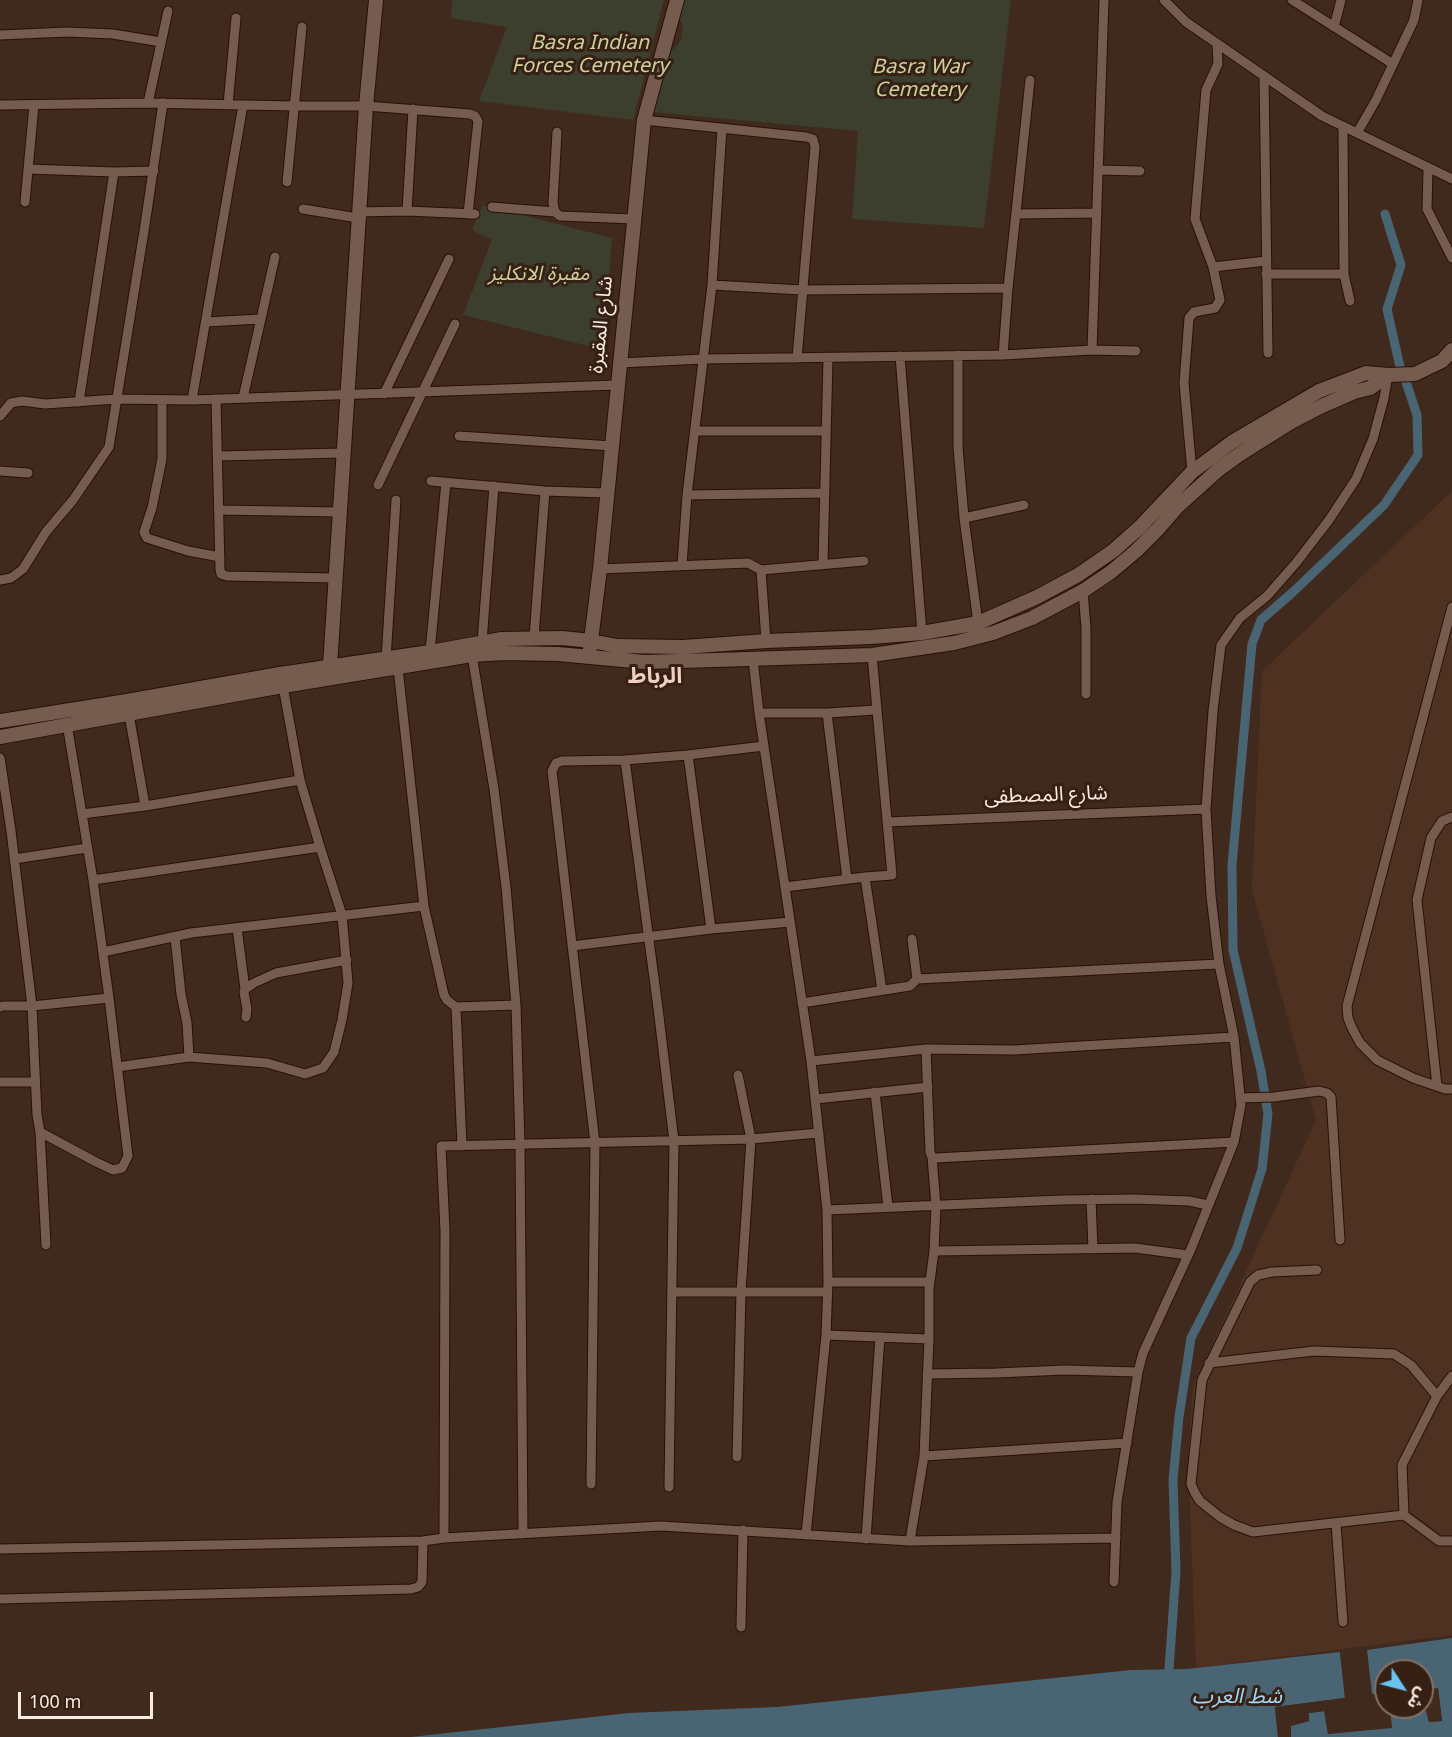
<!DOCTYPE html>
<html>
<head>
<meta charset="utf-8">
<style>
  body { margin:0 }
  #map { position:relative; width:1452px; height:1737px; overflow:hidden; background:#402a1d; font-family:Georgia,"Noto Sans Arabic",serif }
  canvas { display:block }
  .north { position:absolute; left:1374px; top:1659px; width:60px; height:60px; box-sizing:border-box; background:#362014; border:2px solid #847166; border-radius:50%; rotate:126deg; font-size:16px; font-weight:700; line-height:24px; text-align:center; color:#f9eae2 }
  .north::after { content:''; display:block; margin:auto; width:21px; height:27px; background:#69c3f1; clip-path:polygon(50% 0,100% 100%,50% 72%,0 100%) }
  .scale { position:absolute; left:18px; top:1692px; width:135px; height:27px; box-sizing:border-box; border:3px solid #f9eae2; border-top:0; padding-left:8px; font-size:18px; line-height:21px; white-space:nowrap; color:#f9eae2; -webkit-text-stroke:4px #362014; paint-order:stroke }
</style>
</head>
<body>
<div id="map">
<canvas width="1452" height="1737"></canvas>
<div class="north">ش</div>
<div class="scale">100 m</div>
</div>
<script>
const g = document.querySelector('canvas').getContext('2d');
g.lineJoin = 'round';
function paint(path, color) {
  g.fillStyle = color;
  g.fill(path, 'evenodd');
}
function shape(rows) {
  const path = new Path2D();
  for (const r of rows) {
    path.moveTo(r[0], r[1]);
    for (let i = 2; i < r.length; i += 2) path.lineTo(r[i], r[i + 1]);
  }
  return path;
}
function stroke(path, color, width, dash) {
  g.strokeStyle = color;
  g.lineWidth = width;
  g.lineCap = dash ? 'butt' : 'round';
  g.setLineDash(dash || []);
  g.stroke(path);
}
function drawText(font, color, halo, rows, align = 'center') {
  g.font = font + ' Georgia,"Noto Sans Arabic",serif';
  g.lineWidth = 6;
  g.setLineDash([]);
  g.textBaseline = 'middle';
  g.strokeStyle = halo;
  g.fillStyle = color;
  for (const [text, x, y, turn = 0] of rows) {
    g.save();
    g.translate(x, y);
    g.rotate((+turn || 0) * Math.PI / 180);
    g.textAlign = isNaN(turn) ? turn : align;
    if (halo) g.strokeText(text, 0, 0);
    g.fillText(text, 0, 0);
    g.restore();
  }
}
paint(shape([
  [1452,491,1452,1635,1196,1668,1188,1458,1193,1386,1316,1120,1252,890,1262,671]
]), '#4e3121');
paint(shape([
  [452,0,664,0,633,120,479,101,507,27,451,18],
  [681,0,1011,0,984,228,852,219,858,131,652,112,668,53,676,47,681,39,683,25,677,15],
  [483,205,612,238,609,278,601,284,600,290,600,305,608,311,605,350,463,315,492,240,472,230]
]), '#3d3f2e');
paint(shape([
  [1452,1638,1452,1737,1291,1737,1290,1726,1309,1721,1309,1713,1325,1711,1328,1734,1391,1727,1390,1707,1406,1707,1407,1711,1426,1711,1429,1722,1442,1721,1438,1689,1422,1690,1422,1671,1386,1671,1386,1692,1372,1694,1367,1650],
  [1340,1652,1345,1698,1275,1707,1278,1737,411,1737,629,1713,777,1707,1131,1670,1187,1669]
]), '#496574');
paint(shape([
  [1343,1651,1347,1700,1278,1709,1281,1737,1278,1737,1275,1707,1345,1698,1340,1652],
  [1438,1688,1442,1721,1429,1722,1426,1711,1407,1711,1406,1707,1427,1708,1429,1709,1431,1719,1439,1719,1435,1691,1422,1693,1422,1690],
  [1387,1707,1390,1707,1392,1728,1328,1734,1324,1711,1309,1713,1309,1721,1291,1726,1291,1737,1288,1737,1288,1724,1306,1719,1306,1713,1308,1710,1327,1709,1331,1731,1388,1725]
]), '#402a1d');
stroke(shape([
  [1385,214,1401,265,1387,309,1400,367],
  [1169,1669,1176,1571,1173,1480,1179,1417,1191,1338,1237,1248,1262,1169,1268,1114,1261,1071,1233,950,1232,865,1252,644,1261,620,1293,592,1384,505,1418,455,1417,415,1406,382]
]), '#496574', 9);
const street = shape([
  [1164,0,1186,22,1322,116,1452,179],
  [1292,0,1393,64],
  [1334,27,1341,0],
  [0,35,67,32,113,34,161,42],
  [1264,76,1268,353],
  [148,103,168,11],
  [0,105,148,103,293,106,366,106,470,114,475,116,478,121,468,214],
  [228,105,236,18],
  [644,120,806,137,813,139,815,147,797,358],
  [1343,126,1344,274,1350,301],
  [1357,133,1376,100,1414,20,1418,0],
  [28,169,114,172,154,171],
  [1428,169,1427,209,1452,258],
  [1098,170,1140,171],
  [287,182,302,27],
  [25,202,34,105],
  [492,207,555,212,560,216,634,219],
  [303,209,358,218],
  [407,211,413,109],
  [358,212,407,211,475,214],
  [555,212,553,203,557,132],
  [1016,214,1097,213],
  [1213,267,1266,261],
  [1266,274,1344,274],
  [712,285,802,290,1008,288],
  [206,322,260,319],
  [1092,350,1104,0],
  [958,355,958,447,964,518,978,623],
  [1003,355,1008,288,1030,80],
  [900,356,922,633],
  [620,363,703,359,1003,355,1092,350,1136,351],
  [384,394,449,259],
  [243,398,275,257],
  [216,399,220,569,221,574,227,576,335,578],
  [162,400,162,459,152,508,144,532,147,538,188,551,220,557],
  [192,400,243,105],
  [79,402,114,172],
  [0,416,11,403,22,401,45,404,117,399,192,400,617,385],
  [695,431,826,431],
  [459,436,612,446],
  [219,456,342,453],
  [0,471,28,473],
  [1192,472,1184,383,1189,318,1194,312,1215,308,1220,300,1213,267,1195,219,1206,90,1218,64,1217,44],
  [431,481,545,491,606,493],
  [378,485,455,324],
  [687,495,825,493],
  [219,510,339,512],
  [964,518,1024,505],
  [823,564,828,358],
  [682,565,687,495,712,285,722,128],
  [600,569,748,563,761,570,864,561],
  [761,570,766,641],
  [0,580,11,578,23,569,46,532,73,500,109,447,145,225,163,103],
  [1083,591,1086,628,1086,694],
  [1452,607,1347,1006,1348,1018,1352,1028,1360,1043,1377,1060,1413,1078,1445,1089,1452,1089],
  [534,637,545,491],
  [482,642,494,486],
  [430,652,446,482],
  [472,655,494,789,506,887,516,1005,520,1145,523,1533],
  [386,659,396,500],
  [753,659,759,713,811,1061,827,1210,828,1282,826,1335,806,1535],
  [398,668,424,906,444,995,447,1000,456,1007,516,1005],
  [759,713,827,713,876,710],
  [827,713,847,879],
  [129,714,145,806],
  [688,755,711,929],
  [0,758,11,831,32,1006,37,1115,40,1132,96,1162,113,1170,122,1168,128,1156,109,998,93,880,67,724],
  [625,760,658,1008,674,1141,669,1487],
  [82,814,145,806,300,780],
  [887,822,1206,809],
  [14,859,87,848],
  [865,877,882,990],
  [93,880,320,847],
  [785,887,865,877,892,875,872,655],
  [237,928,245,989],
  [175,937,181,994,187,1023,189,1057],
  [572,946,711,929,790,922],
  [103,952,191,933,424,906],
  [917,979,1219,964],
  [802,1003,910,986,917,979,912,939],
  [0,1007,3,1006,32,1006,109,998],
  [456,1007,462,1146],
  [246,1017,247,1009,244,992,245,989,254,983,276,973,347,960],
  [811,1061,926,1049,1014,1050,1234,1037],
  [117,1067,189,1057,267,1063,305,1074,323,1068,334,1052,342,1020,348,983,342,915,320,847,300,780,283,686],
  [0,1082,35,1082],
  [1437,1086,1417,900,1431,838,1442,821,1452,817],
  [875,1092,888,1207],
  [1240,1098,1274,1097,1319,1091,1327,1093,1331,1097,1340,1240],
  [816,1099,928,1087],
  [40,1132,46,1245],
  [932,1157,936,1158,1234,1142],
  [1091,1199,1093,1249],
  [827,1210,1061,1200,1134,1199,1189,1201,1208,1205],
  [934,1251,1135,1248,1188,1255],
  [1317,1270,1272,1272,1258,1275,1250,1282,1202,1380,1191,1484,1195,1493,1200,1501,1220,1517,1234,1525,1253,1532,1404,1515],
  [828,1282,930,1282],
  [672,1292,827,1292],
  [826,1335,929,1339],
  [1209,1363,1314,1351,1394,1354,1411,1365,1437,1396],
  [927,1374,996,1373,1065,1370,1138,1372],
  [1452,1376,1437,1396,1402,1465,1404,1515,1439,1541,1452,1541],
  [924,1456,1127,1443],
  [737,1457,741,1292,751,1139,738,1075],
  [591,1484,595,1143,552,771,556,763,562,761,625,760,688,755,764,746],
  [1336,1523,1343,1622],
  [444,1538,445,1231,441,1146,751,1139,819,1133],
  [866,1539,880,1337],
  [910,1541,924,1456,929,1339,929,1289,934,1251,936,1206,932,1157,930,1152,926,1049],
  [0,1549,423,1541,444,1538,661,1526,910,1541,1116,1538],
  [1114,1582,1117,1502,1138,1372,1143,1353,1191,1249,1234,1142,1241,1105,1234,1037,1219,964,1211,896,1206,809,1213,711,1221,645,1240,618,1267,596,1296,563,1329,520,1356,479,1373,439,1384,398,1388,375],
  [0,1599,411,1589,418,1587,422,1582,423,1541],
  [741,1627,743,1530]
]);
const secondary = shape([
  [590,648,600,569,644,120,677,0],
  [330,666,366,106,376,0],
  [0,721,127,701,280,674,430,652,502,639,562,638,591,641,617,646,683,647,766,641,871,637,922,633,978,623,1037,597,1078,575,1113,551,1140,527,1192,472,1232,442,1319,391,1366,373,1388,375,1415,374,1442,361,1452,350],
  [0,737,283,686,472,655,504,653,558,654,644,662,716,660,872,655,954,643,993,633,1032,618,1083,591,1111,572,1136,551,1158,529,1178,506,1218,470,1240,454,1291,422,1322,406,1354,392,1370,388,1388,375]
]);
stroke(street, '#261206', 11);
stroke(secondary, '#261206', 16);
stroke(street, '#765c4f', 9);
stroke(secondary, '#765c4f', 14);
drawText('italic 20px', '#cdd29d', '#362014', [
  ["Basra Indian",590,46],
  ["Forces Cemetery",590,69],
  ["Basra War",920,70],
  ["Cemetery",920,93],
  ["مقبرة الانكليز",539,277]
]);
drawText('20px', '#f9eae2', '#362014', [
  ["شارع المقبرة",604,325,-84],
  ["شارع المصطفى",1046,798,-2]
]);
drawText('italic 21px', '#a0d7f6', '#362014', [
  ["شط العرب",1237,1700]
]);
drawText('bold 22px', '#eed0c0', '#362014', [
  ["الرباط",655,680]
]);
</script>
</body>
</html>
